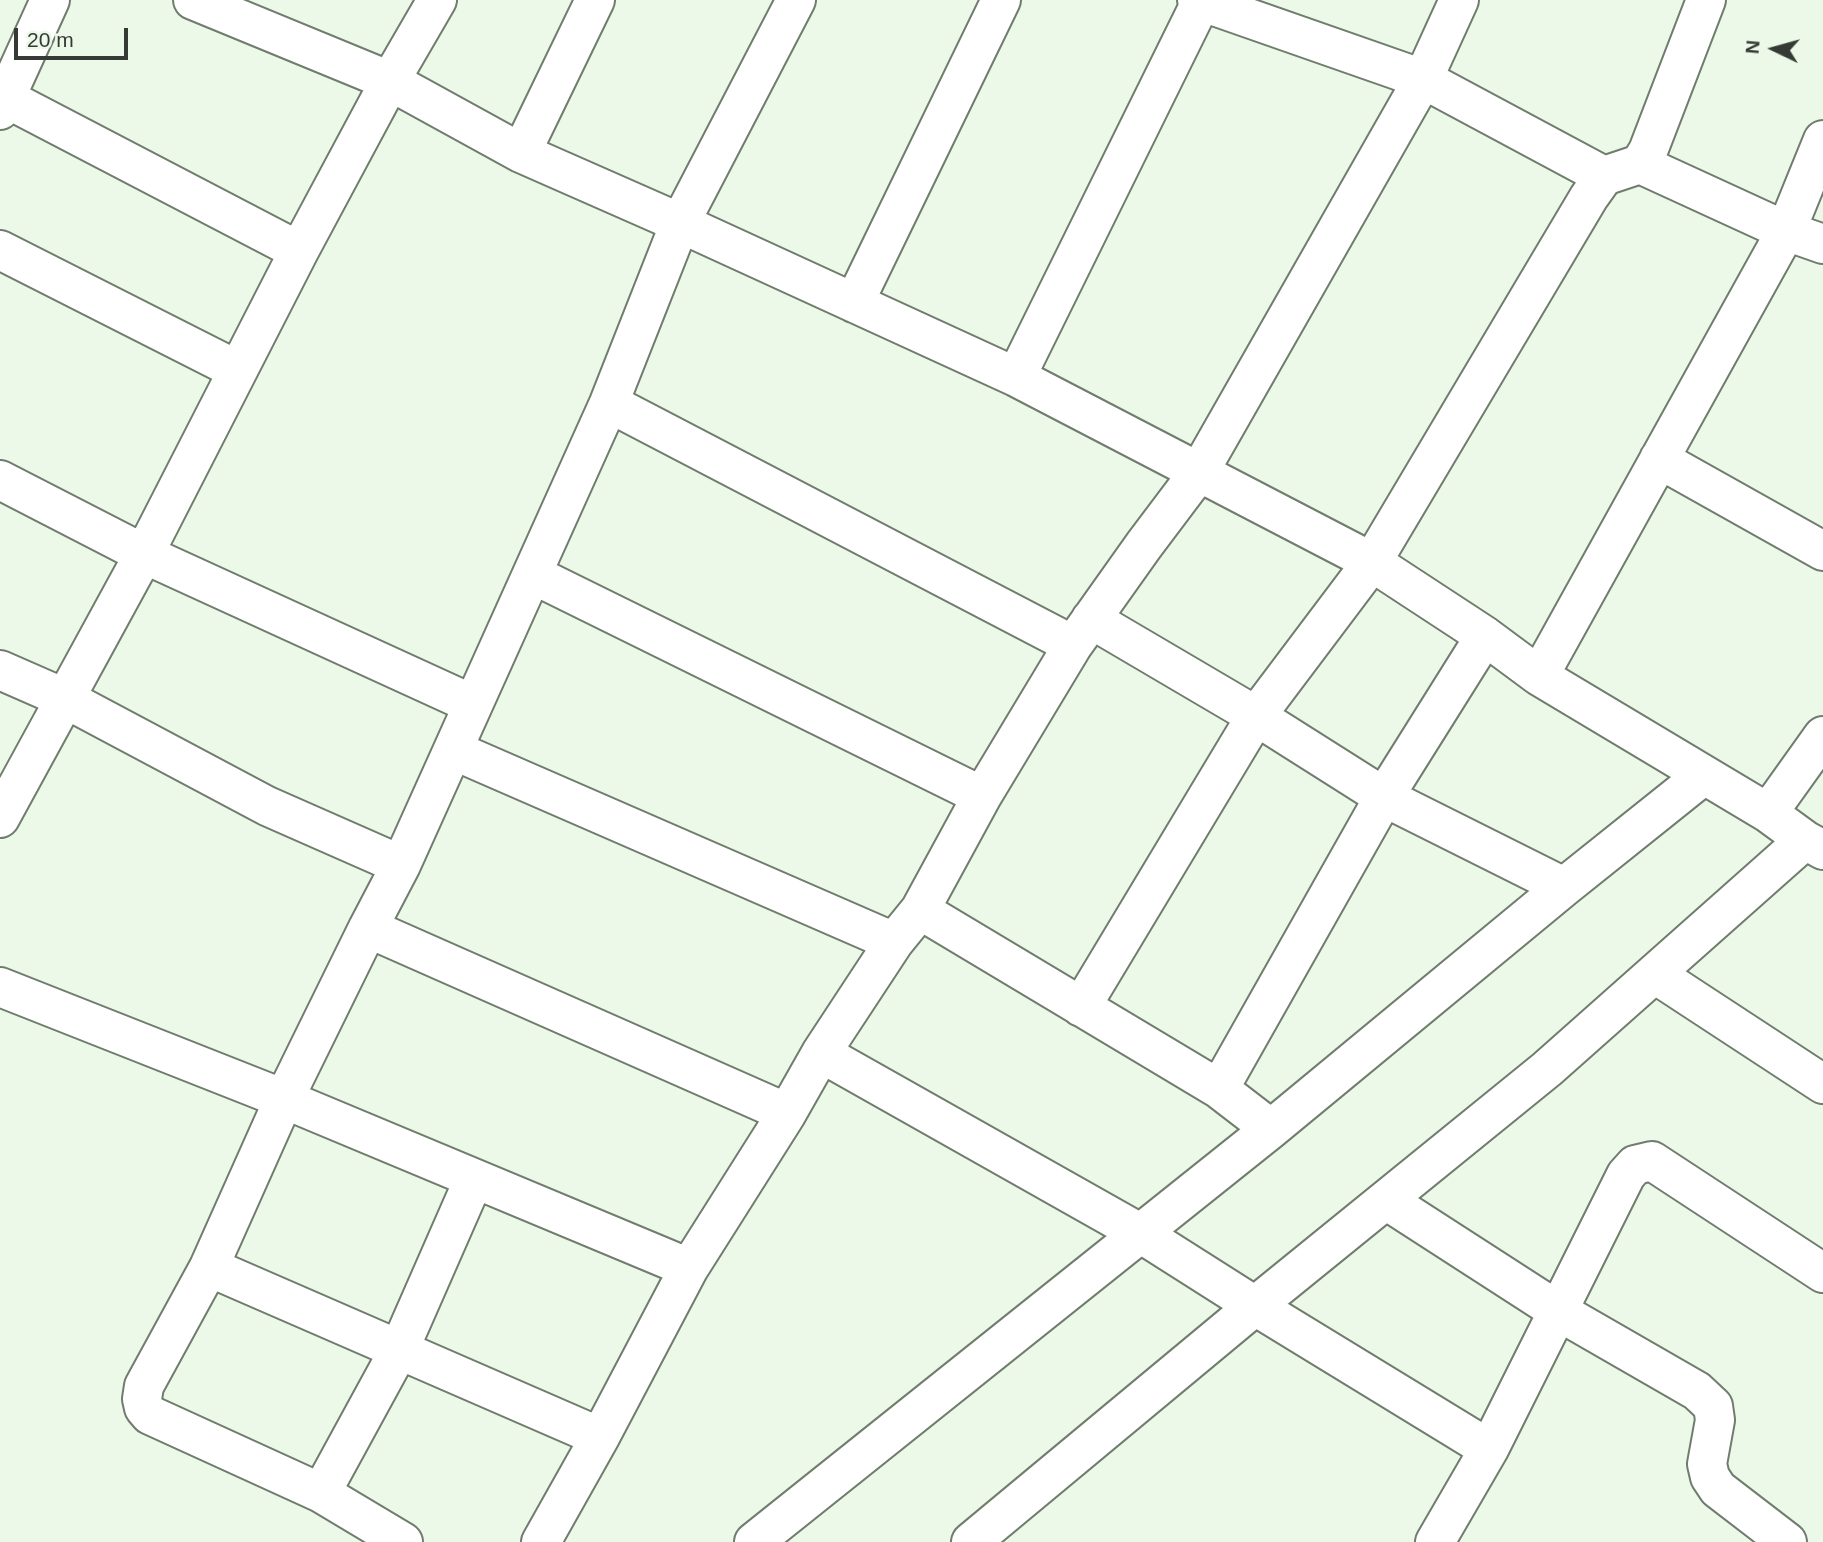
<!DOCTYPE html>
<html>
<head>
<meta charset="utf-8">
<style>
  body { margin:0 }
  #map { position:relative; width:1823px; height:1542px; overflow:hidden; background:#ecf9e8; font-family:Helvetica,sans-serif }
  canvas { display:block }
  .north { position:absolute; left:1739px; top:14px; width:70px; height:70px; -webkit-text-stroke:5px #ecf9e8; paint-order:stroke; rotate:275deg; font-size:19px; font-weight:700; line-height:28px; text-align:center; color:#353b34 }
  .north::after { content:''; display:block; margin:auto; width:24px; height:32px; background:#353b34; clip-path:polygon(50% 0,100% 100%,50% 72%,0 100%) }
  .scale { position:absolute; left:14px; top:28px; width:114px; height:32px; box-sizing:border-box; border:4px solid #353b34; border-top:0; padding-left:9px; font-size:21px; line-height:24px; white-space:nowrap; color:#353b34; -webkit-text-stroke:5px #ecf9e8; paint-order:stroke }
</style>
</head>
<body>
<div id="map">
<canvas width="1823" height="1542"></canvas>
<div class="north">N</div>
<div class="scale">20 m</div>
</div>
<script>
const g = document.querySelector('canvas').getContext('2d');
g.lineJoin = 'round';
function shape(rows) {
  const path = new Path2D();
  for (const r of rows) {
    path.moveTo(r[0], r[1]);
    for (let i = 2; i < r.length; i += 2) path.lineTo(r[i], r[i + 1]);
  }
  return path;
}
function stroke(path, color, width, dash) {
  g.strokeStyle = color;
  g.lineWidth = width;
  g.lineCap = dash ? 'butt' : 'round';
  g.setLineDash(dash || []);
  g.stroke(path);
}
const street = shape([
  [193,0,390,81,521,153,680,223,1016,377,1372,562,1485,636,1539,676,1768,813,1805,840,1823,850],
  [1197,0,1423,79,1604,176],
  [0,95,299,251],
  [0,110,50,0],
  [521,153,595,0],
  [1640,164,1786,231,1823,244],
  [0,250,237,370],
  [854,303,1001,0],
  [1016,377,1202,0],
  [609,403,1073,645],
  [1659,459,1823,551],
  [0,480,144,554,472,704],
  [532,574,982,796],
  [1091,619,1256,716,1384,797,1564,887],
  [0,670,64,698,267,806,401,865],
  [1539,676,1786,231,1823,140],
  [453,750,894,942],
  [1768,813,1823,736],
  [0,818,144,554,299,251,390,81,437,0],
  [920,910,1219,1089,1271,1129],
  [368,928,787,1113],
  [1655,974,1823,1084],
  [0,987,284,1099,689,1268],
  [1081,1007,1256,716,1372,562,1589,197,1604,176,1640,164,1648,151,1706,0],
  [821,1053,1140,1233,1255,1306,1489,1449],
  [1219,1089,1384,797,1485,636],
  [1386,1200,1558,1311,1697,1391,1713,1406,1715,1420,1707,1464,1710,1477,1718,1489,1787,1542],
  [209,1267,144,1386,142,1399,144,1408,150,1415,321,1493,403,1542],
  [600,1437,209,1267,284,1099,368,928,401,865,609,403,680,223,796,0],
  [321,1493,399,1350,474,1179],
  [541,1542,600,1437,689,1268,787,1113,821,1053,894,942,920,910,982,796,1073,645,1144,545,1199,472,1423,79,1459,0],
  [754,1542,1271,1129,1564,887,1704,775],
  [971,1542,1255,1306,1547,1069,1805,840],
  [1435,1542,1489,1449,1626,1175,1635,1165,1652,1161,1823,1273]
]);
stroke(street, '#707c6d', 42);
stroke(street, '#fff', 38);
</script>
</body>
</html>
